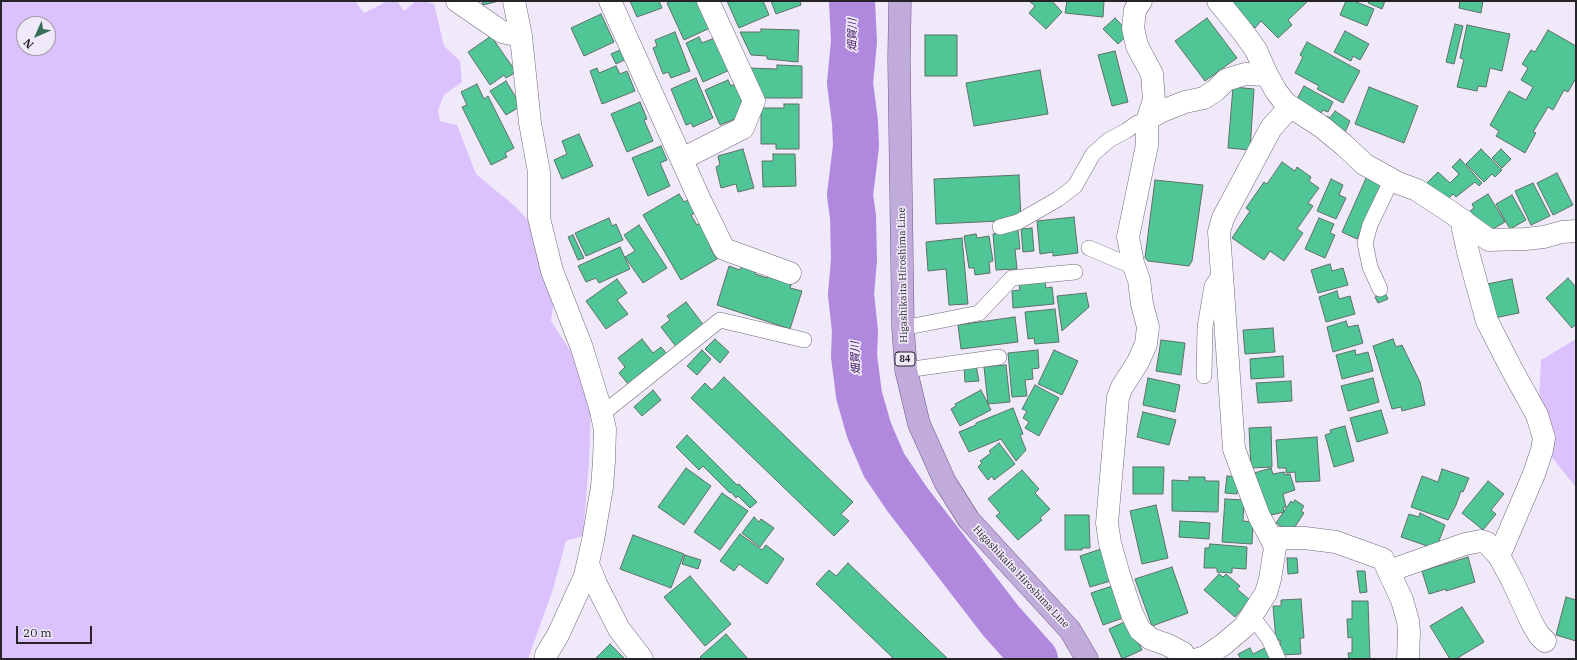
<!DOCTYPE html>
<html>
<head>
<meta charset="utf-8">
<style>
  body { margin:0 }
  #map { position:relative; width:1577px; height:660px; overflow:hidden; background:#f0e9fa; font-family:"IBM Plex Serif",serif }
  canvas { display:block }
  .frame { position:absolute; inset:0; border:2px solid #262329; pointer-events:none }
  .north { position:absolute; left:16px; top:16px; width:40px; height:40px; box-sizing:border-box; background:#f0e9fa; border:1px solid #9f9aa6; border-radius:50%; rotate:225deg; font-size:11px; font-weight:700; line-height:16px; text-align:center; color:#262329 }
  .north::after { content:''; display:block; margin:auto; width:14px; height:18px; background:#376f56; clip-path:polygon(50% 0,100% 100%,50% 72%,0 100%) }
  .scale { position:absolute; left:16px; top:626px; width:76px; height:18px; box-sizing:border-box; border:2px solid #262329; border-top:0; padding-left:5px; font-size:12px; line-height:14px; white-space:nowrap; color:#262329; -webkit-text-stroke:3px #f0e9fa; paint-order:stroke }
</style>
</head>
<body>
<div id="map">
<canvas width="1577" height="660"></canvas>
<div class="frame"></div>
<div class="north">N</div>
<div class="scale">20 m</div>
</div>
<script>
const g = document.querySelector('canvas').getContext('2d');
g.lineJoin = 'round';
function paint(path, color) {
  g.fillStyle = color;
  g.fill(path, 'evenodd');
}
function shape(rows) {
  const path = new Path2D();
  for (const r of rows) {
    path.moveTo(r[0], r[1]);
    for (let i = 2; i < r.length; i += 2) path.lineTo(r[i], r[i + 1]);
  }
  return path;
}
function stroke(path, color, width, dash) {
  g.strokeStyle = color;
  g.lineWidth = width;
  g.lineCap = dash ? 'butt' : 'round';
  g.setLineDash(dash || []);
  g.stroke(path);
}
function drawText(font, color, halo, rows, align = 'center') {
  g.font = font + ' "IBM Plex Serif","Noto Sans JP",serif';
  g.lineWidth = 3.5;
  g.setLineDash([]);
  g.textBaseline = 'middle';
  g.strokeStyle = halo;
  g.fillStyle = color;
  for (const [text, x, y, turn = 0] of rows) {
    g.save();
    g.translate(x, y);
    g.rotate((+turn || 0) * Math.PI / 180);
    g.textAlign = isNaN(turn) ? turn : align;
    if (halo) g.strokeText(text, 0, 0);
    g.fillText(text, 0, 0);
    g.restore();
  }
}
paint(shape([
  [1,1,355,1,364,13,388,1,397,1,404,11,416,1,424,1,434,4,444,46,460,61,462,82,444,95,438,110,440,121,457,125,476,174,517,208,532,225,554,300,551,321,571,352,591,406,589,463,583,536,566,541,553,589,528,659,1,659],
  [24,24,48,24,48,48,24,48],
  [1576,339,1576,485,1574,485,1551,456,1539,402,1541,360]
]), '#dbc2fc');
stroke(shape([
  [852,1,854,42,850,83,855,122,856,146,850,195,853,217,854,260,851,294,855,331,854,356,859,395,869,430,884,465,907,499,1001,621,1035,659]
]), '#b089df', 46);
const building = shape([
  [482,1,499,1,483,5,482,1],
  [630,1,659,1,662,8,637,17,630,1],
  [671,1,688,1,689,2,698,1,710,28,684,40,667,3,671,1],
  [727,1,763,1,769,15,739,28,727,1],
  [771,1,800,1,801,5,776,14,771,1],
  [1029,1,1054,1,1053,2,1062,12,1046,29,1029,13,1035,6,1029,1],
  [1067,1,1104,1,1103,17,1065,13,1067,1],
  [1228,1,1308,1,1288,20,1292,25,1278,38,1261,21,1255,28,1228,1],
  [1346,1,1354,1,1374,9,1367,26,1340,15,1346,1],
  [1369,1,1385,1,1382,9,1368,3,1369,1],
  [1460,1,1483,1,1481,13,1459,8,1460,1],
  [601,14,614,42,584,56,571,28,601,14],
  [1115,18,1130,33,1118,44,1103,29,1115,18],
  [1207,18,1237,58,1205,81,1175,41,1207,18],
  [1455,24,1463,26,1454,64,1446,62,1455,24],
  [1467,25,1510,34,1502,71,1490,68,1486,87,1478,86,1477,91,1457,87,1464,59,1460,58,1467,25],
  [761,29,799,30,798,62,767,59,767,56,751,55,740,32,761,32,761,29],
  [1548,30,1576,46,1576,78,1568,92,1564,90,1553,110,1548,107,1533,132,1536,133,1525,153,1496,136,1499,131,1490,125,1509,91,1526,100,1533,87,1521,80,1528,68,1522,64,1531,50,1535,52,1548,30],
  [1345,31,1369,44,1360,60,1353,56,1351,61,1334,52,1345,31],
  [675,32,690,71,671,78,668,72,663,74,653,48,657,46,655,40,675,32],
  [925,35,957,35,957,76,925,76,925,35],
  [491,36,516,72,506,78,504,75,490,85,468,52,491,36],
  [699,37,702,43,717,37,732,69,703,82,686,43,699,37],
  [1307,42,1360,71,1343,103,1317,89,1319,86,1295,73,1303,57,1300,55,1307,42],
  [622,49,626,59,616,64,611,54,622,49],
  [1115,51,1128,102,1112,106,1098,55,1115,51],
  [777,65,802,66,802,98,764,98,749,68,777,69,777,65],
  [616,66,620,74,627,71,635,91,602,104,590,71,597,68,599,73,616,66],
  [1040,70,1048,114,974,126,966,83,1040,70],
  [696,78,713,118,693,127,691,123,686,125,671,89,696,78],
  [728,80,731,86,735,84,744,103,740,117,720,125,705,90,728,80],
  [506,81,521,106,506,115,490,91,506,81],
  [477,84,484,99,488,96,514,148,505,153,507,157,491,165,462,107,467,105,461,92,477,84],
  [1304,86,1333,102,1328,112,1323,110,1318,118,1294,105,1304,86],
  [1233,87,1254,89,1250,150,1228,148,1233,87],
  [1369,87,1418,106,1404,143,1355,124,1369,87],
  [640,102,647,119,644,120,653,141,627,152,611,114,640,102],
  [784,104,799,104,799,149,776,149,776,144,761,144,761,108,784,108,784,104],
  [1335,111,1350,121,1342,139,1322,124,1327,116,1330,118,1335,111],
  [579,134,593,166,562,179,554,160,567,154,562,141,579,134],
  [661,146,667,160,660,163,670,186,648,196,632,158,661,146],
  [743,149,754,188,738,192,736,184,721,188,716,167,720,165,718,156,743,149],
  [1481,149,1502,170,1495,177,1492,174,1484,182,1466,164,1481,149],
  [1501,149,1511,159,1502,168,1492,158,1501,149],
  [773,154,795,154,796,186,763,187,762,161,773,161,773,154],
  [1460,159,1482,183,1479,186,1475,182,1456,197,1453,194,1446,201,1425,185,1438,172,1450,183,1459,174,1452,167,1460,159],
  [1282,162,1295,171,1297,167,1311,177,1309,181,1319,188,1308,203,1313,206,1297,229,1303,233,1284,261,1270,251,1264,260,1232,238,1250,211,1246,208,1264,182,1267,184,1282,162],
  [1557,173,1573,205,1553,215,1537,183,1557,173],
  [1019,175,1021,220,936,224,934,179,1019,175],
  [1367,176,1382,183,1357,239,1342,232,1367,176],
  [1331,179,1343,185,1339,195,1346,198,1336,219,1317,211,1331,179],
  [1155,180,1203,185,1192,261,1189,266,1148,261,1145,258,1155,180],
  [1533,183,1550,216,1531,225,1515,191,1533,183],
  [679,194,684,202,688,200,695,213,691,215,697,225,700,223,714,246,710,248,717,259,681,280,643,215,679,194],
  [1488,194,1505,222,1484,234,1470,211,1474,208,1472,204,1488,194],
  [1512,195,1526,220,1510,229,1496,204,1512,195],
  [1074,217,1078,253,1053,256,1053,252,1040,254,1037,221,1074,217],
  [609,218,612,226,616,224,623,240,586,256,575,233,609,218],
  [1319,218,1334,224,1330,233,1335,235,1325,258,1305,249,1319,218],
  [639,225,667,268,643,283,625,257,635,251,624,235,639,225],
  [1032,228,1034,251,1023,252,1021,229,1032,228],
  [1018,230,1020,249,1015,249,1017,269,996,270,993,234,1018,230],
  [976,234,977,238,989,236,993,261,989,262,990,273,975,275,974,268,969,268,964,236,976,234],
  [573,235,584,258,578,260,568,237,573,235],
  [962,238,968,304,949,305,946,269,928,271,926,242,962,238],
  [620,247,630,269,599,283,596,278,586,282,578,266,620,247],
  [1330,264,1332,271,1343,268,1348,285,1318,293,1311,270,1330,264],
  [742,265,756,270,755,274,767,278,768,275,792,282,790,288,802,291,790,329,717,305,729,266,740,270,742,265],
  [1568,278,1576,287,1576,324,1572,328,1546,298,1568,278],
  [617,279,627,293,617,300,628,314,606,329,586,301,617,279],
  [1512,279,1519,313,1494,318,1487,284,1512,279],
  [1045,282,1046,288,1052,287,1054,304,1013,308,1012,291,1020,290,1019,284,1045,282],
  [1337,291,1339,299,1350,296,1355,314,1326,322,1319,297,1337,291],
  [1086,293,1089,307,1062,331,1057,296,1086,293],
  [1385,293,1388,299,1378,303,1375,297,1385,293],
  [686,302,705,327,677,348,661,327,670,320,667,316,686,302],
  [1055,309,1059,342,1035,344,1034,338,1028,339,1025,312,1055,309],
  [1015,317,1018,342,961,349,958,325,1015,317],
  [1346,321,1348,327,1358,325,1363,343,1333,352,1327,327,1346,321],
  [1273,328,1275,352,1245,354,1243,330,1273,328],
  [642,339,653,353,661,347,667,354,629,385,619,373,625,367,618,358,642,339],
  [715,339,729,352,720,363,705,349,715,339],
  [1393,339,1396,347,1402,345,1420,382,1425,405,1402,411,1401,407,1392,409,1373,346,1393,339],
  [1161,340,1185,343,1181,375,1156,371,1161,340],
  [702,350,711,359,697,375,687,366,702,350],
  [1038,350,1039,368,1032,369,1033,379,1025,380,1027,396,1012,397,1008,353,1038,350],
  [1054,350,1078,361,1062,395,1038,384,1054,350],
  [1355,350,1356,355,1368,352,1373,371,1342,379,1336,355,1355,350],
  [1283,356,1284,377,1251,379,1250,359,1283,356],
  [976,365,979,381,965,382,964,367,976,365],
  [1006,365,1010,402,988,404,984,367,1006,365],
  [724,377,853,502,841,514,849,521,834,536,691,398,705,383,712,390,724,377],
  [1148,378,1180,385,1175,412,1143,405,1148,378],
  [1373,378,1379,402,1348,411,1341,386,1373,378],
  [1291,381,1292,401,1258,403,1256,383,1291,381],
  [1035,385,1059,398,1039,436,1025,428,1029,422,1023,418,1027,411,1022,409,1035,385],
  [653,390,661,400,642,416,634,407,653,390],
  [981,390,991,410,960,426,951,409,956,406,955,404,981,390],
  [1013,408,1023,434,1020,435,1026,450,1016,461,1001,439,969,452,959,432,976,425,976,423,1013,408],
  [1381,410,1388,433,1357,442,1350,418,1381,410],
  [1143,412,1176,420,1169,445,1137,437,1143,412],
  [1345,426,1354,461,1334,467,1325,435,1331,433,1330,430,1345,426],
  [1271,427,1272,467,1251,468,1249,428,1271,427],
  [687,435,737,485,739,484,757,502,750,508,738,496,736,498,731,492,730,493,703,466,699,470,676,447,687,435],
  [1317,437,1320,481,1296,482,1295,472,1286,473,1286,468,1278,468,1276,440,1317,437],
  [999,443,1015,464,994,480,992,476,988,480,978,467,982,463,980,461,991,453,989,451,999,443],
  [1133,467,1164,467,1163,494,1133,494,1133,467],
  [686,468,711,486,684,525,658,507,686,468],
  [1271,468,1273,474,1284,472,1285,475,1290,474,1295,490,1283,494,1286,507,1283,507,1284,512,1267,516,1251,474,1271,468],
  [1442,469,1469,478,1463,492,1461,491,1456,505,1448,520,1411,507,1422,476,1438,482,1442,469],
  [1022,470,1039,489,1035,493,1050,509,1040,518,1042,520,1018,540,996,516,1000,513,988,499,1022,470],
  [1227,476,1239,477,1237,494,1225,493,1227,476],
  [1189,477,1205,477,1205,481,1219,481,1218,512,1172,511,1172,480,1189,481,1189,477],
  [1488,481,1504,494,1491,510,1496,514,1483,530,1462,513,1488,481],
  [722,493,748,511,720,550,694,532,722,493],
  [1225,499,1244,500,1243,521,1253,522,1252,544,1222,542,1225,499],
  [1295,500,1304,506,1301,511,1304,513,1291,533,1276,523,1291,501,1293,503,1295,500],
  [1156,505,1168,558,1142,564,1130,511,1156,505],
  [1420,513,1445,525,1436,549,1401,537,1409,514,1419,517,1420,513],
  [1065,515,1089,515,1090,548,1082,548,1082,550,1065,550,1065,515],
  [754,517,759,522,761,519,774,528,760,547,742,533,754,517],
  [1180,521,1210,523,1209,539,1179,537,1180,521],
  [740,534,762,550,766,545,784,559,767,584,739,564,734,571,720,561,740,534],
  [633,535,684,554,671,588,620,569,633,535],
  [1210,544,1247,547,1246,569,1232,568,1232,573,1217,572,1217,568,1204,568,1205,548,1209,548,1210,544],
  [1104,548,1114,580,1090,587,1080,556,1104,548],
  [685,555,701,560,698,569,682,564,685,555],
  [1468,557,1475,582,1446,591,1446,589,1429,594,1422,571,1468,557],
  [1287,558,1297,558,1298,573,1288,574,1287,558],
  [848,563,948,659,894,659,816,584,829,570,836,576,848,563],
  [1172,567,1188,613,1152,626,1135,579,1172,567],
  [1357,571,1365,571,1367,592,1360,593,1357,571],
  [1219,574,1223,577,1226,574,1240,586,1237,589,1250,600,1235,617,1204,590,1219,574],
  [690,576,731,624,705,646,664,597,690,576],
  [1115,585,1126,617,1103,625,1091,593,1115,585],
  [1566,597,1576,600,1576,641,1556,635,1566,597],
  [1301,599,1304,638,1300,638,1301,654,1281,655,1280,640,1276,640,1273,606,1281,606,1281,600,1301,599],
  [1352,601,1368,601,1370,659,1349,659,1348,653,1352,653,1352,637,1348,638,1347,619,1352,619,1352,601],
  [1462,607,1484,642,1456,659,1450,659,1430,626,1462,607],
  [1129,620,1142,650,1122,659,1109,629,1129,620],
  [726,634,748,659,702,659,700,657,726,634],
  [610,644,625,659,595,659,610,644],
  [1250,648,1253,654,1265,648,1271,659,1241,659,1238,654,1250,648]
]);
paint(building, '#50c696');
stroke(building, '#5e6f67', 1);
const service = shape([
  [1000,227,1018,222,1058,199,1075,186,1093,154,1109,140,1126,131,1137,123,1147,121],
  [1089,248,1134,267],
  [1380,289,1370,267,1365,243,1370,225,1392,179],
  [903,328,979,313,1012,278,1075,272],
  [906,370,999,357],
  [1204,376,1205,327,1212,286,1221,272],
  [602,414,720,320,804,340],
  [1252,616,1269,639,1278,659]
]);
const minor = shape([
  [457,1,502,32,521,36],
  [514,1,521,36,530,123,539,172,539,218,552,271,582,348,600,407,605,429,604,461,602,487,593,540,585,576,558,635,546,655,546,659],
  [610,1,700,200,724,249,790,273],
  [1141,1,1135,10,1133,28,1137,46,1152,74,1154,100,1147,121,1147,145,1128,237,1133,263,1139,280,1142,304,1148,327,1146,344,1138,362,1122,387,1118,397,1107,523,1110,543,1119,575,1132,614,1140,630,1151,639,1168,645,1183,653,1187,659],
  [1218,1,1243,32,1256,50,1267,75,1276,91,1285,103,1322,127,1344,145,1364,164,1398,183,1417,190,1452,213,1489,240,1525,239,1544,237,1562,232,1576,231],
  [1149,118,1162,111,1185,102,1204,98,1216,90,1226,80,1245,74,1267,75],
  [682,159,743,128,754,101,708,1],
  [1464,221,1463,229,1469,256,1487,321,1511,368,1537,415,1544,438,1542,450,1534,474,1499,556],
  [1271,538,1305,538,1336,542,1383,559,1402,600,1408,621,1409,632,1408,659],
  [588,564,597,586,619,629,642,659],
  [1389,571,1465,544,1481,541,1487,543,1499,556,1512,580,1532,623,1539,635,1545,641],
  [1198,659,1205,657,1224,644,1245,626,1266,593,1270,579,1275,548,1273,542,1259,516,1234,449,1219,232,1223,218,1271,128,1290,107]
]);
const primary = shape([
  [900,1,899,59,903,328,906,370,919,424,945,482,969,520,1070,630,1087,659]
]);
stroke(service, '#706978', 16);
stroke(minor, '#706978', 23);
stroke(primary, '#6f578d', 23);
stroke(service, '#fff', 15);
stroke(minor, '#fff', 22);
stroke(primary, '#c1abdb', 22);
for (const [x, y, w] of [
  [905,359,20]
]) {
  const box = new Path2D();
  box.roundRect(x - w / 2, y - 7, w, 14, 3);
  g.fillStyle = '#f0e9fa';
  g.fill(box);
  stroke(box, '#262329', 1);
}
drawText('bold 9px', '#262329', null, [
  ["84",905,359]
]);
drawText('10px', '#262329', '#f0e9fa', [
  ["Higashikaita Hiroshima Line",903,275,-91],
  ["Higashikaita Hiroshima Line",1021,577,47]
]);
drawText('italic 11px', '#3b115d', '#f0e9fa', [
  ["畑賀川",853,35,-90],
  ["畑賀川",856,358,-92]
]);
</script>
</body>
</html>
